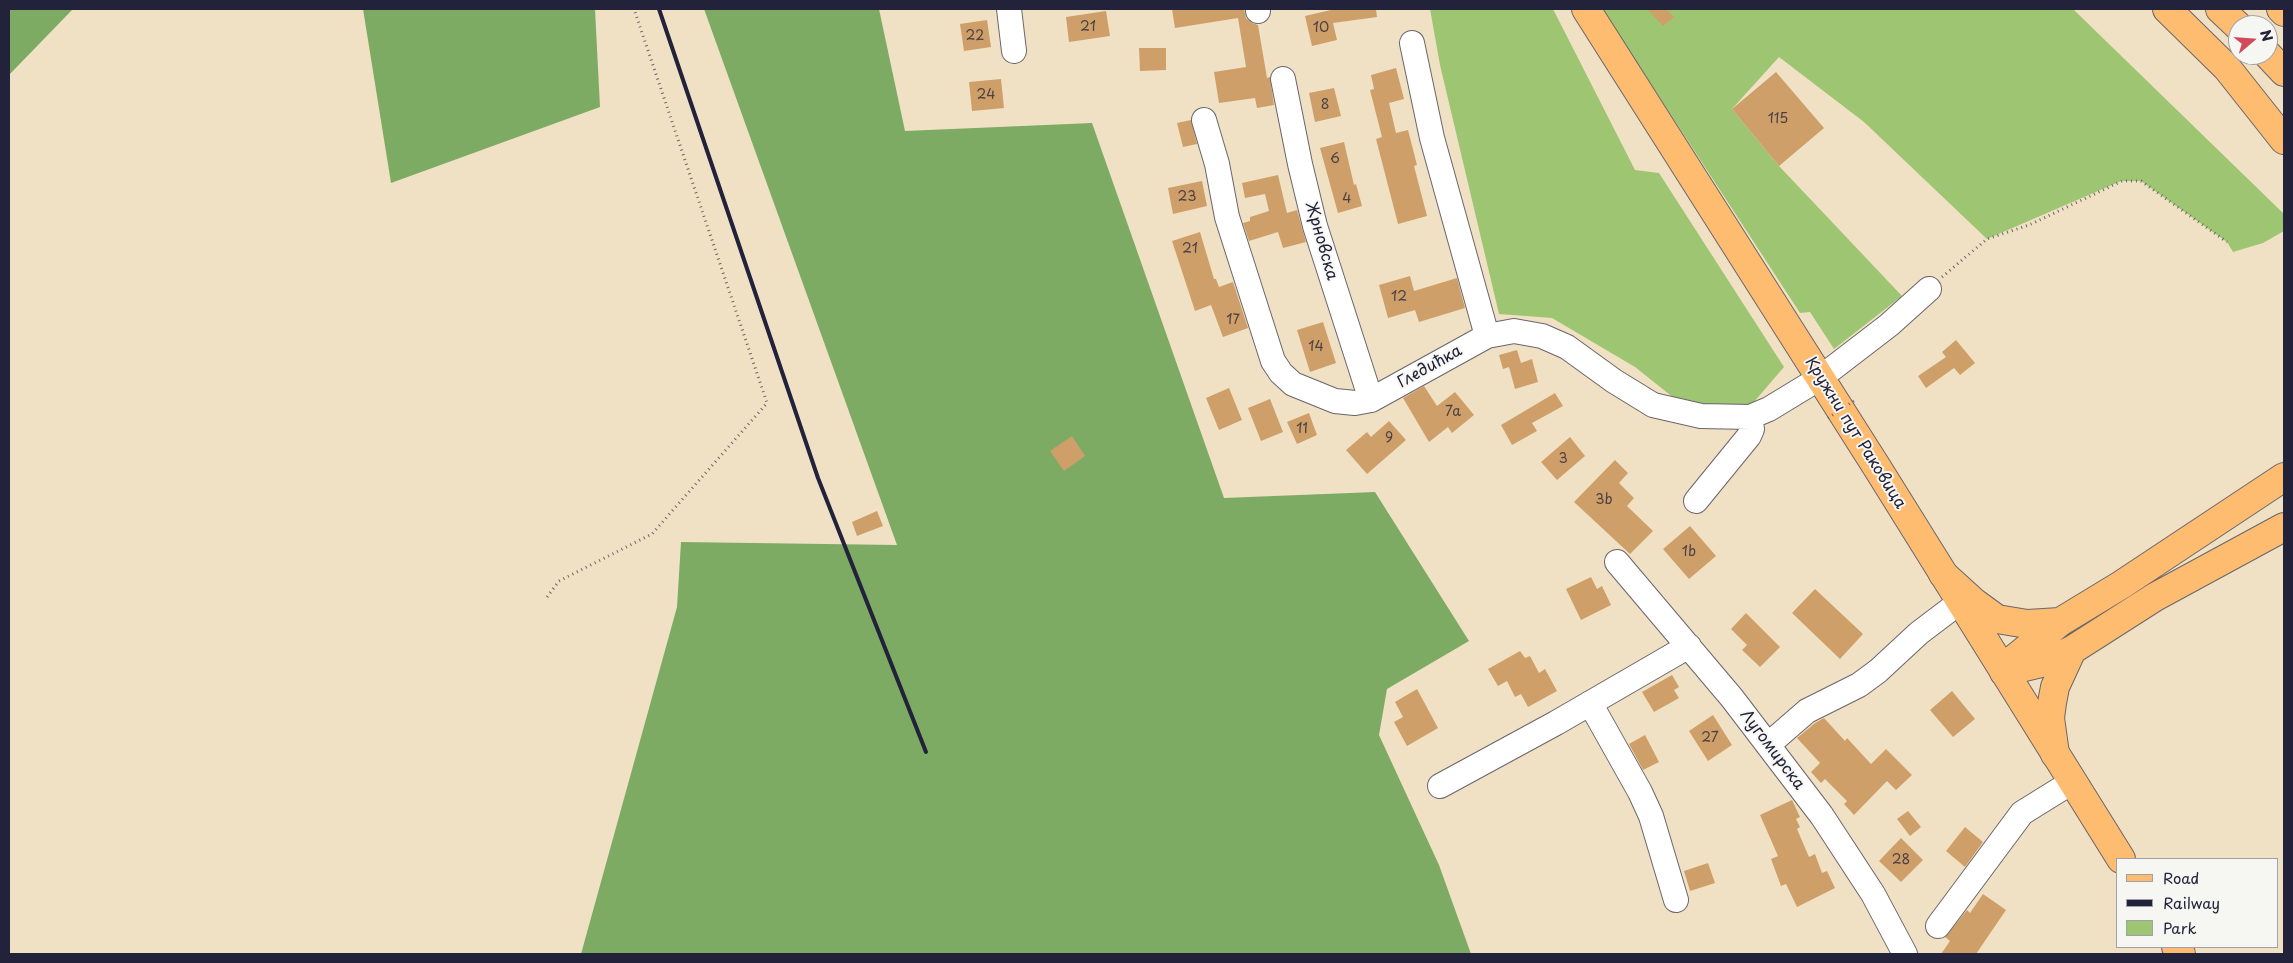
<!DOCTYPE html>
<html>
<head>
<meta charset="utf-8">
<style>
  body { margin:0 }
  #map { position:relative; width:2293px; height:963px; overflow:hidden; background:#f0e1c4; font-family:"Playpen Sans",sans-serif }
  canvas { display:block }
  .frame { position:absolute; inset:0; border:10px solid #22223b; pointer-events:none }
  .legend { position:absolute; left:2116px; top:858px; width:162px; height:90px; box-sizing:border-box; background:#f6f6f2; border:1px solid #a1a1a9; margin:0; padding:6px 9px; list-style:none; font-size:15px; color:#22223b }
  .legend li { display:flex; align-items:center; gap:10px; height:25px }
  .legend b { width:25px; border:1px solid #a1a1a9 }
  .north { position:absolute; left:2228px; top:15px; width:50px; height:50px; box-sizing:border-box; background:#f6f6f2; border:1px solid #a1a1a9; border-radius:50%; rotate:72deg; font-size:14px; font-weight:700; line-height:20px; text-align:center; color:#22223b }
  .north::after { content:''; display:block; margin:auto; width:18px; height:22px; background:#d1495b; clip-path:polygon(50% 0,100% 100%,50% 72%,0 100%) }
</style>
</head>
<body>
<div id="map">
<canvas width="2293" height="963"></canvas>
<div class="frame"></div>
<ul class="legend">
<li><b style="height:6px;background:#febc70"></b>Road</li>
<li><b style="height:6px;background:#22223b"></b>Railway</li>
<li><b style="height:14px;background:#9ec672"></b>Park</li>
</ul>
<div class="north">N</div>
</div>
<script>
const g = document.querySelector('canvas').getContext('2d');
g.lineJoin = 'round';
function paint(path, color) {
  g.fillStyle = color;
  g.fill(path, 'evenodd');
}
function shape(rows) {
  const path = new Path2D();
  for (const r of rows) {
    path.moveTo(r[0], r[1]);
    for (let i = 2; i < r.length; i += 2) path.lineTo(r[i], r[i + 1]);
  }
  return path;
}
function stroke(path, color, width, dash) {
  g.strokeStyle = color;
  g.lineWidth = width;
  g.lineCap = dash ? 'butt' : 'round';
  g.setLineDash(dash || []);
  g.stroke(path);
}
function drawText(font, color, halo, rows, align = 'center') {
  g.font = font + ' "Playpen Sans",sans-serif';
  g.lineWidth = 4;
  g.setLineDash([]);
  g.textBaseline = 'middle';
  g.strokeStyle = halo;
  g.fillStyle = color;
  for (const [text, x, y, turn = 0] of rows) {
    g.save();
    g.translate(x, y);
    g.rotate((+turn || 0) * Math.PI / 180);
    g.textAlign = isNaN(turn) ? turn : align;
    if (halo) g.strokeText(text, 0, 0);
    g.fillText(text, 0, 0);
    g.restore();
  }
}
paint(shape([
  [1430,9,1553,9,1635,170,1659,173,1784,367,1747,410,1684,406,1635,367,1552,318,1499,314,1440,65],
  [1602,9,2073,9,2284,214,2284,231,2263,243,2233,252,2227,242,2141,181,2121,181,1987,239,1864,122,1779,57,1732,109,1779,166,1902,296,1834,349,1810,312,1800,313]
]), '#9ec672');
paint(shape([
  [9,9,73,9,9,75],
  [363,9,595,9,600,107,391,183],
  [704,9,879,9,905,131,1092,123,1224,498,1375,492,1469,641,1387,689,1379,735,1439,865,1471,954,581,954,677,607,681,542,897,545]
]), '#7eab64');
paint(shape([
  [1172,9,1244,9,1246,18,1252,23,1258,25,1267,78,1270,77,1274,105,1257,108,1255,98,1219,103,1214,72,1246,67,1238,18,1175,28],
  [1335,9,1376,9,1377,17,1333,23,1337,40,1312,46,1305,16],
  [1647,9,1666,9,1674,17,1663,26],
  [1106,11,1110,36,1069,42,1066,17],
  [987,20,991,47,964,51,960,24],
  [1139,48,1166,48,1166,70,1140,71],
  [1396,68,1404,99,1389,103,1396,133,1408,130,1417,165,1414,166,1427,216,1398,224,1376,139,1382,137,1370,90,1374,89,1371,75],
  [1776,72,1824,128,1779,166,1732,109],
  [1001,79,1004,108,972,111,969,82],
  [1334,88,1341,116,1315,122,1309,93],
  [1191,120,1197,144,1183,147,1177,123],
  [1344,142,1354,185,1356,184,1362,206,1338,213,1320,148],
  [1278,175,1287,213,1297,210,1306,242,1283,248,1278,232,1249,241,1243,223,1250,221,1250,217,1269,211,1265,194,1245,198,1242,183],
  [1202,181,1207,206,1173,214,1168,188],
  [1200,232,1214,279,1216,279,1219,287,1233,282,1248,328,1223,337,1211,305,1195,311,1172,241],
  [1410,276,1414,291,1457,278,1465,308,1419,322,1415,310,1388,318,1379,285],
  [1323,322,1336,363,1310,372,1297,330],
  [1956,340,1975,363,1960,375,1954,368,1926,388,1918,376,1946,357,1942,352],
  [1517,350,1521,363,1532,359,1538,382,1515,389,1509,367,1503,369,1499,355],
  [1424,386,1437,406,1455,392,1474,415,1452,433,1448,427,1429,442,1403,398],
  [1229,388,1242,420,1219,430,1206,398],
  [1555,393,1563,406,1532,423,1537,431,1512,445,1501,425],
  [1270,399,1283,432,1261,441,1248,408],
  [1309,413,1317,435,1297,444,1287,422],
  [1389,421,1406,440,1367,474,1346,450,1367,432,1371,437],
  [1072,436,1085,456,1064,471,1050,451],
  [1570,437,1585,456,1557,480,1541,462],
  [1615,460,1628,473,1619,483,1634,498,1627,506,1653,531,1630,554,1574,502],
  [877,511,883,526,857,536,852,522],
  [1690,526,1716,556,1689,579,1663,549],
  [1591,577,1597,589,1602,586,1611,605,1581,620,1566,589],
  [1815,589,1863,634,1840,659,1792,613],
  [1746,613,1780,647,1760,667,1742,650,1747,645,1731,629],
  [1520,651,1525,658,1530,656,1539,673,1545,669,1557,691,1528,707,1521,694,1515,697,1507,681,1498,686,1488,669],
  [1672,675,1679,687,1674,690,1679,698,1654,712,1642,692],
  [1417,689,1438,728,1407,746,1394,722,1403,717,1395,702],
  [1952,691,1975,719,1953,737,1930,710],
  [1713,715,1732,745,1708,761,1689,731],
  [1824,718,1845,741,1847,738,1871,764,1886,749,1912,775,1896,790,1887,781,1854,815,1844,804,1847,801,1825,779,1821,783,1811,772,1820,763,1797,738,1815,723],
  [1645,735,1659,762,1643,770,1629,744],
  [1792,800,1800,817,1796,819,1800,827,1797,829,1809,857,1815,854,1822,873,1827,871,1835,888,1797,907,1786,884,1781,886,1771,859,1778,856,1760,815],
  [1908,811,1921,827,1910,836,1897,819],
  [1965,827,1983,842,1965,867,1946,851],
  [1901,838,1923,860,1901,882,1879,861],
  [1708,863,1715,883,1690,891,1684,871],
  [1983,894,2006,910,1976,954,1941,954,1950,941,1945,937,1967,910,1970,913]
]), '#cf9f69');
const minor = shape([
  [1009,9,1014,51],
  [1258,9,1258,11],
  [1412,43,1432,138,1487,336],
  [1283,79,1300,164,1315,226,1371,400],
  [1204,120,1217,164,1227,217,1273,361,1281,373,1293,384,1335,401,1355,403,1371,400,1487,336,1514,331,1542,336,1567,347,1614,381,1653,405,1701,416,1750,417,1769,409,1820,378,1889,325,1929,289],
  [1696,501,1749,436,1752,429,1750,417],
  [1617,562,1732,698,1822,816,1873,894,1905,954],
  [1590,703,1640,792,1651,816,1676,900],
  [1769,744,1807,711,1859,685,1878,671,1919,633,1960,602],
  [1440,786,1556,723,1689,646],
  [1938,926,2022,813,2072,782]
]);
const major = shape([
  [1586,9,1878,469,2121,859],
  [2176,947,2181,954]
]);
const highway = shape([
  [2167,9,2227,68,2284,140],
  [2220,9,2238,26],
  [2281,9,2284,12],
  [2268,55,2284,72],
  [1943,574,1975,603,1997,619,2027,624,2060,622],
  [2004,672,2014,659,2060,622,2121,585,2284,477],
  [2004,672,2046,662,2072,650,2155,597,2284,527],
  [2055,754,2050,718,2052,703,2055,687,2072,650]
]);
stroke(minor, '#6a656b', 26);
stroke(major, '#6a656b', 30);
stroke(highway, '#6a656b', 30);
stroke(shape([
  [1942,277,1987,239,2029,225,2122,181,2141,181,2227,242],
  [547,597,559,581,652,534,767,403,634,9]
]), '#6a656b', 3, [1, 4]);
stroke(minor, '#fff', 24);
stroke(major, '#febc70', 28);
stroke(highway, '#febc70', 28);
stroke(shape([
  [659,9,818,478,926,752]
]), '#22223b', 4);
stroke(shape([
  [1828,418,1857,399]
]), '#6a656b', 3, [1, 4]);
drawText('14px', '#4d4146', null, [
  ["21",1088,27],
  ["10",1321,28],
  ["22",975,36],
  ["24",986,95],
  ["8",1325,105],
  ["115",1778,119],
  ["6",1335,159],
  ["23",1187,197],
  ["4",1347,199],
  ["21",1190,249],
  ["12",1399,297],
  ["17",1233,320],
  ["14",1316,347],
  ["7a",1453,412],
  ["11",1302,429],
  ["9",1389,438],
  ["3",1563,459],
  ["3b",1604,500],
  ["1b",1689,552],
  ["27",1710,738],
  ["28",1901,860]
]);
drawText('16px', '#22223b', '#f6f6f2', [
  ["Жрновска",1321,241,74],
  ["Гледићка",1430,367,-29],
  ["Кружни пут Раковица",1855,433,58],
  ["Лугомирска",1772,750,53]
]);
</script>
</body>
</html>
